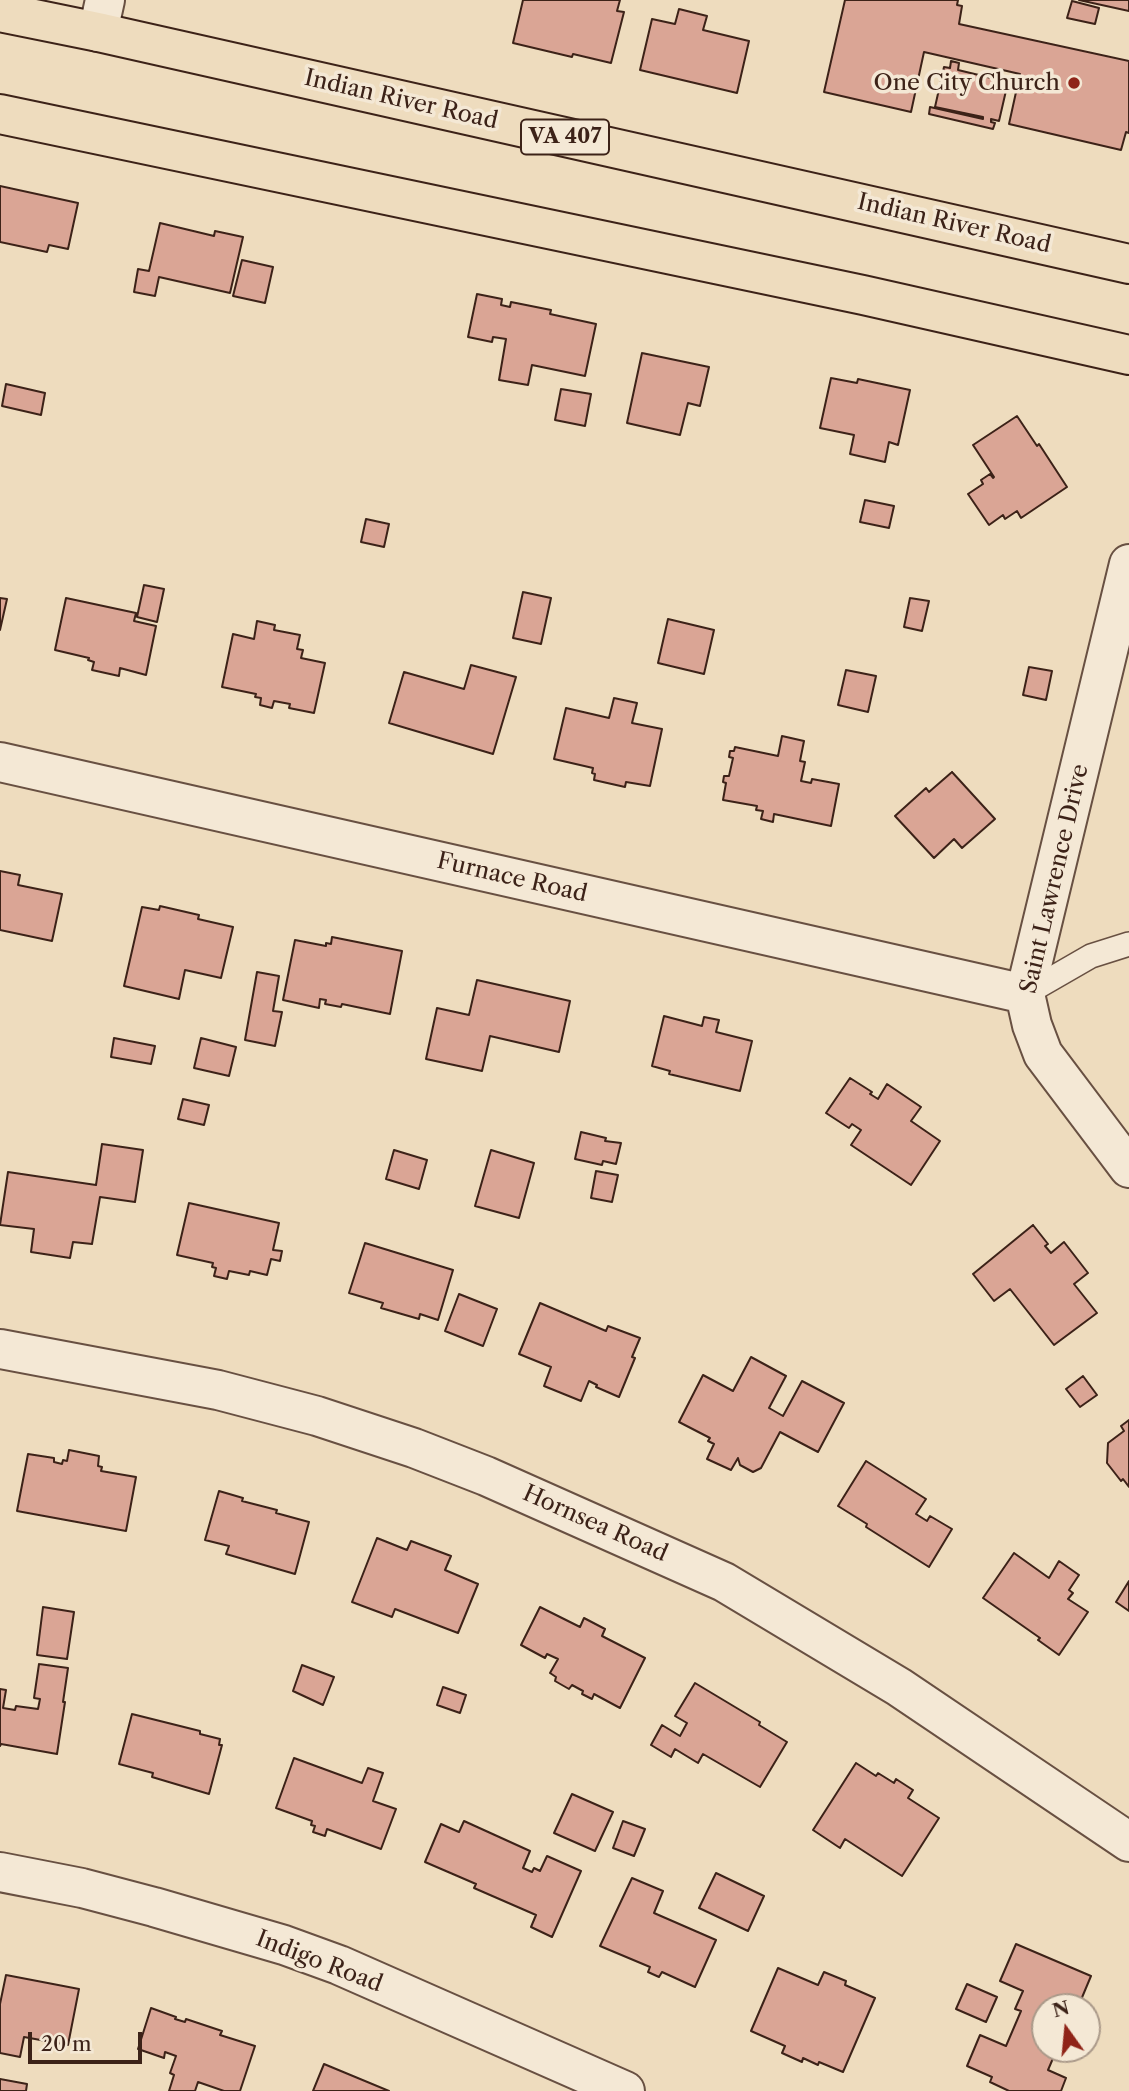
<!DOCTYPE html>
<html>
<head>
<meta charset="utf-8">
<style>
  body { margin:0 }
  #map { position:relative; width:1129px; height:2091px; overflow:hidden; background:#eedcbe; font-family:"Libre Caslon Text",serif }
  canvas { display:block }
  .north { position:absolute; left:1031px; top:1993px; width:70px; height:70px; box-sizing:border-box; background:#f4e8d5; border:2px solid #aa9989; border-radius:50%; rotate:345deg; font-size:19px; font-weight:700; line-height:28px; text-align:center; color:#3c2218 }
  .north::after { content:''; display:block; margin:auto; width:24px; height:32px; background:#8f2418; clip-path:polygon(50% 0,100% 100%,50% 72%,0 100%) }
  .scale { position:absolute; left:28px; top:2032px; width:114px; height:32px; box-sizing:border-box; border:4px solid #3c2218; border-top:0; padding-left:9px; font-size:21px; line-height:24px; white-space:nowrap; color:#3c2218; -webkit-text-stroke:5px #f4e8d5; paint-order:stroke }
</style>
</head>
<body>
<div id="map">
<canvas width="1129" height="2091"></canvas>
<div class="north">N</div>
<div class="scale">20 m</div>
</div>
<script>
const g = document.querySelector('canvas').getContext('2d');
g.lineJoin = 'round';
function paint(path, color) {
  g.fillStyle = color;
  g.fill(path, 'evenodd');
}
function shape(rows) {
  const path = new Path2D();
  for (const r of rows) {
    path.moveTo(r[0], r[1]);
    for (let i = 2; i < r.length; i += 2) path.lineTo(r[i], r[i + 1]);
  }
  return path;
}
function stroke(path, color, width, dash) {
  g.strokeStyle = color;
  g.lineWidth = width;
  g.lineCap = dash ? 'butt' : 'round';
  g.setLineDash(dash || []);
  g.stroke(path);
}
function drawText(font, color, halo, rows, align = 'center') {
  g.font = font + ' "Libre Caslon Text",serif';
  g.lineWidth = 7;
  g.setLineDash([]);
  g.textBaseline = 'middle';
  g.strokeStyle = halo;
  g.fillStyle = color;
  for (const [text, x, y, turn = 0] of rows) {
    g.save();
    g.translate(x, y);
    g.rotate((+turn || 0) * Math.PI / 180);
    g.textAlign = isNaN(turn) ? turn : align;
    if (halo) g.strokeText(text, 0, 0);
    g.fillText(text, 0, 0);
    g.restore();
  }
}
const building = shape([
  [523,0,620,0,617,11,624,12,611,63,573,54,572,57,513,43,523,0],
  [845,0,958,0,957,5,962,6,959,24,1129,61,1129,133,1126,132,1121,150,1009,124,1020,74,924,52,911,112,824,92,845,0],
  [1079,0,1129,0,1129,11,1079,0],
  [1072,1,1099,8,1095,24,1067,18,1072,1],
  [679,9,707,16,703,30,749,41,737,93,640,70,652,19,675,24,679,9],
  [951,61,959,63,958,70,1008,82,999,121,991,119,991,122,995,123,993,129,929,114,930,107,983,119,983,117,935,107,944,67,950,68,951,61],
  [0,186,78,203,68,249,49,245,47,252,0,242,0,186],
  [160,223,214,236,215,231,243,237,230,293,159,277,155,296,134,292,138,269,149,271,160,223],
  [242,260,273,267,265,303,233,296,242,260],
  [477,294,502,299,501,305,510,307,511,302,551,310,550,314,596,324,585,376,532,365,528,385,499,380,506,339,493,337,492,342,468,337,477,294],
  [642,353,709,367,700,406,688,403,680,435,627,423,642,353],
  [831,378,857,383,858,379,910,390,898,445,889,442,885,462,850,454,854,435,820,428,831,378],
  [6,384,45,393,41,415,2,406,6,384],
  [561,389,591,394,585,426,555,420,561,389],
  [1017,416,1037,446,1039,444,1067,487,1021,518,1017,511,1005,519,1003,515,989,525,968,494,983,484,981,480,990,474,993,478,994,477,973,445,1017,416],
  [865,500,894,506,889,528,860,522,865,500],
  [366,519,389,524,384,547,361,542,366,519],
  [144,585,164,589,157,622,137,617,144,585],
  [523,592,551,598,541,644,513,638,523,592],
  [0,598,7,599,0,630,0,598],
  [66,598,136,613,134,621,156,626,146,675,120,668,119,676,92,670,94,662,88,660,89,658,55,650,66,598],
  [910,598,929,601,922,631,904,627,910,598],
  [668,619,714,630,704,674,658,663,668,619],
  [257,621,275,625,274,630,300,635,297,649,303,650,301,658,325,663,314,713,289,708,290,704,274,701,272,708,260,705,261,698,255,697,256,694,222,687,233,634,254,639,257,621],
  [471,665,516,677,493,754,389,723,404,672,464,689,471,665],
  [1029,667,1052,671,1046,700,1023,695,1029,667],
  [846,670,876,676,868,712,838,705,846,670],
  [614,698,637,703,632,723,662,729,650,786,626,782,625,787,594,780,595,774,592,773,593,768,554,759,566,708,609,718,614,698],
  [782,736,804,741,800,761,805,762,801,781,811,783,812,779,839,784,831,826,774,814,773,822,761,819,763,811,756,810,757,806,723,800,726,783,723,782,724,776,729,776,733,758,729,757,730,751,734,751,735,747,778,756,782,736],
  [952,772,995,819,962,848,954,839,934,858,895,816,926,788,929,792,952,772],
  [0,871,20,875,18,885,62,894,52,941,0,930,0,871],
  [160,906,199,915,198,919,233,927,221,978,185,970,179,999,124,986,142,907,159,910,160,906],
  [332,937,402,951,390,1014,342,1004,341,1007,325,1004,326,1000,320,999,319,1008,283,1000,295,940,326,946,326,943,331,944,332,937],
  [257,972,279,976,273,1011,282,1012,275,1046,245,1040,257,972],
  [477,980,570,1001,559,1052,490,1036,482,1071,426,1059,437,1008,469,1015,477,980],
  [664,1016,702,1026,704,1017,719,1020,716,1032,752,1041,740,1091,669,1074,670,1071,652,1066,664,1016],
  [114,1038,155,1046,151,1064,111,1057,114,1038],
  [201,1038,236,1047,229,1076,194,1068,201,1038],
  [850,1078,872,1092,870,1094,878,1099,887,1084,921,1107,911,1121,940,1141,911,1185,851,1145,861,1130,852,1124,849,1128,826,1113,850,1078],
  [183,1099,209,1105,204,1125,178,1119,183,1099],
  [581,1132,606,1138,605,1141,621,1143,616,1164,603,1161,602,1165,575,1159,581,1132],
  [102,1144,143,1150,135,1202,100,1197,92,1244,73,1242,70,1258,31,1252,34,1229,0,1225,8,1172,96,1185,102,1144],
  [394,1150,427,1160,419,1189,386,1179,394,1150],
  [491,1150,534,1163,519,1218,475,1206,491,1150],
  [596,1171,618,1175,612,1202,591,1198,596,1171],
  [189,1203,279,1223,273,1250,282,1251,280,1261,271,1259,267,1275,250,1271,249,1275,229,1271,227,1279,214,1276,216,1268,212,1267,213,1263,177,1255,189,1203],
  [1033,1225,1048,1244,1045,1246,1051,1253,1064,1242,1088,1273,1074,1284,1097,1313,1054,1345,1010,1289,994,1301,973,1274,1033,1225],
  [365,1243,453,1270,438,1320,420,1314,419,1319,381,1308,383,1303,349,1293,365,1243],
  [459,1294,497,1309,483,1346,445,1331,459,1294],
  [540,1303,606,1331,608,1326,640,1338,632,1357,635,1358,619,1397,596,1387,597,1385,589,1381,581,1401,544,1386,551,1367,519,1354,540,1303],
  [751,1357,786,1376,769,1408,783,1416,802,1381,844,1403,818,1452,780,1432,761,1468,753,1472,740,1465,738,1458,731,1470,707,1459,714,1444,708,1441,710,1438,679,1422,703,1375,733,1391,751,1357],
  [1083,1376,1097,1395,1080,1407,1066,1389,1083,1376],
  [1129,1420,1129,1487,1123,1479,1121,1481,1107,1463,1108,1443,1124,1431,1121,1426,1129,1420],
  [69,1450,99,1456,98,1466,102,1467,101,1471,136,1477,126,1531,17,1511,28,1454,54,1458,54,1462,62,1464,63,1460,67,1461,69,1450],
  [866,1461,926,1499,916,1514,927,1521,930,1516,952,1529,929,1567,866,1527,867,1524,838,1506,866,1461],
  [219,1491,243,1498,242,1501,277,1510,276,1513,309,1522,295,1574,226,1554,229,1546,205,1540,219,1491],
  [377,1538,407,1550,411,1541,451,1556,445,1570,478,1584,458,1633,395,1609,392,1617,352,1602,377,1538],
  [1014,1553,1049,1578,1059,1561,1079,1575,1069,1590,1073,1593,1068,1599,1088,1612,1059,1655,1038,1640,1040,1638,983,1598,1014,1553],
  [1129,1581,1129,1611,1116,1602,1129,1581],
  [43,1607,74,1612,67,1659,37,1655,43,1607],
  [540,1607,580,1627,584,1618,605,1629,602,1636,645,1658,620,1708,594,1694,592,1699,582,1694,583,1691,572,1685,569,1689,555,1681,556,1677,550,1673,558,1659,547,1654,545,1658,521,1645,540,1607],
  [39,1664,68,1668,63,1702,65,1702,57,1754,1,1744,0,1746,0,1689,6,1690,3,1708,15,1710,16,1706,38,1709,40,1699,34,1698,39,1664],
  [302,1665,334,1677,323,1705,293,1691,302,1665],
  [695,1683,760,1722,759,1725,787,1742,760,1787,703,1754,698,1763,675,1749,671,1757,651,1745,662,1725,680,1736,687,1723,675,1716,695,1683],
  [443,1687,466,1695,460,1713,437,1705,443,1687],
  [132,1714,200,1731,200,1734,220,1739,219,1745,222,1745,209,1794,152,1777,153,1773,119,1764,132,1714],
  [294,1758,362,1783,368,1768,383,1773,373,1801,396,1809,381,1849,327,1829,325,1836,313,1832,315,1826,311,1825,312,1821,276,1808,294,1758],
  [856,1763,876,1776,878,1773,894,1783,896,1779,913,1790,908,1798,939,1818,902,1876,845,1839,840,1848,813,1830,856,1763],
  [572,1794,613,1812,595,1851,554,1833,572,1794],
  [464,1821,530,1851,523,1868,532,1872,534,1868,540,1871,547,1856,581,1871,552,1937,531,1927,536,1915,474,1888,476,1884,425,1862,441,1824,459,1832,464,1821],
  [623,1821,645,1829,634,1856,613,1848,623,1821],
  [716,1873,764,1896,748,1931,699,1908,716,1873],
  [632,1878,663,1891,654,1913,716,1940,695,1987,662,1972,659,1977,648,1972,650,1967,600,1946,632,1878],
  [1016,1944,1091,1976,1078,2007,1045,2007,1045,2049,1057,2049,1048,2070,1066,2078,1061,2091,1009,2091,990,2082,992,2077,967,2066,980,2035,1006,2046,1021,2011,1015,2009,1023,1991,1000,1981,1016,1944],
  [778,1968,818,1985,824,1972,846,1981,845,1985,875,1998,843,2072,819,2062,818,2065,803,2058,802,2062,782,2053,785,2046,751,2031,778,1968],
  [6,1975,79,1989,68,2045,24,2037,20,2057,0,2053,0,2004,6,1975],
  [967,1984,997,1997,986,2022,956,2009,967,1984],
  [151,2008,176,2017,175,2019,185,2022,186,2019,222,2031,220,2035,255,2046,240,2091,224,2091,198,2082,195,2091,169,2091,174,2075,170,2073,176,2056,165,2052,164,2058,138,2049,151,2008],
  [324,2064,389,2091,313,2091,324,2064],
  [0,2079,27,2084,26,2091,0,2091,0,2079]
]);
paint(building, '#daa595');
stroke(building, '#3c2218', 2);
const lane = shape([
  [1025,994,1091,956,1129,944]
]);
const street = shape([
  [98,32,105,0],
  [1129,564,1025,994,1032,1025,1043,1054,1129,1168],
  [0,762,1025,994],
  [0,1349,218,1390,317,1416,414,1448,486,1476,724,1582,899,1687,1129,1842],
  [0,1872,82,1888,154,1907,284,1945,339,1965,625,2091]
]);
const primary = shape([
  [0,12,98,32,1129,264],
  [0,114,863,295,1129,355]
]);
stroke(lane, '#685042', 26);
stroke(street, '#685042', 42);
stroke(primary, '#3c2218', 42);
stroke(lane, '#f4e8d5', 23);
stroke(street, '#f4e8d5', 38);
stroke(primary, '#eedcbe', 38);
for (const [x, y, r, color] of [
  [1074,83,7,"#8f2418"]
]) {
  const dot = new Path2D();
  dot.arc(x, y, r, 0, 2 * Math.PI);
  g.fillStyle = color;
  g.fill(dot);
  stroke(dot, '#f4e8d5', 2.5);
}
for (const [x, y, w] of [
  [565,137,88]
]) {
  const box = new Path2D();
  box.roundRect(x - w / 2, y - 17.5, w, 35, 5);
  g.fillStyle = '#f4e8d5';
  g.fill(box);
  stroke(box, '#3c2218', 2);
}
drawText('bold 21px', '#3c2218', null, [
  ["VA 407",565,137]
]);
drawText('23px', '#3c2218', '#f4e8d5', [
  ["One City Church",1060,83]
], 'right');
drawText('23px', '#3c2218', '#f4e8d5', [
  ["Indian River Road",401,100,13],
  ["Indian River Road",954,224,13],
  ["Furnace Road",512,878,13],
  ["Saint Lawrence Drive",1055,879,-77],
  ["Hornsea Road",595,1524,24],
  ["Indigo Road",319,1962,21]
]);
</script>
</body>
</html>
